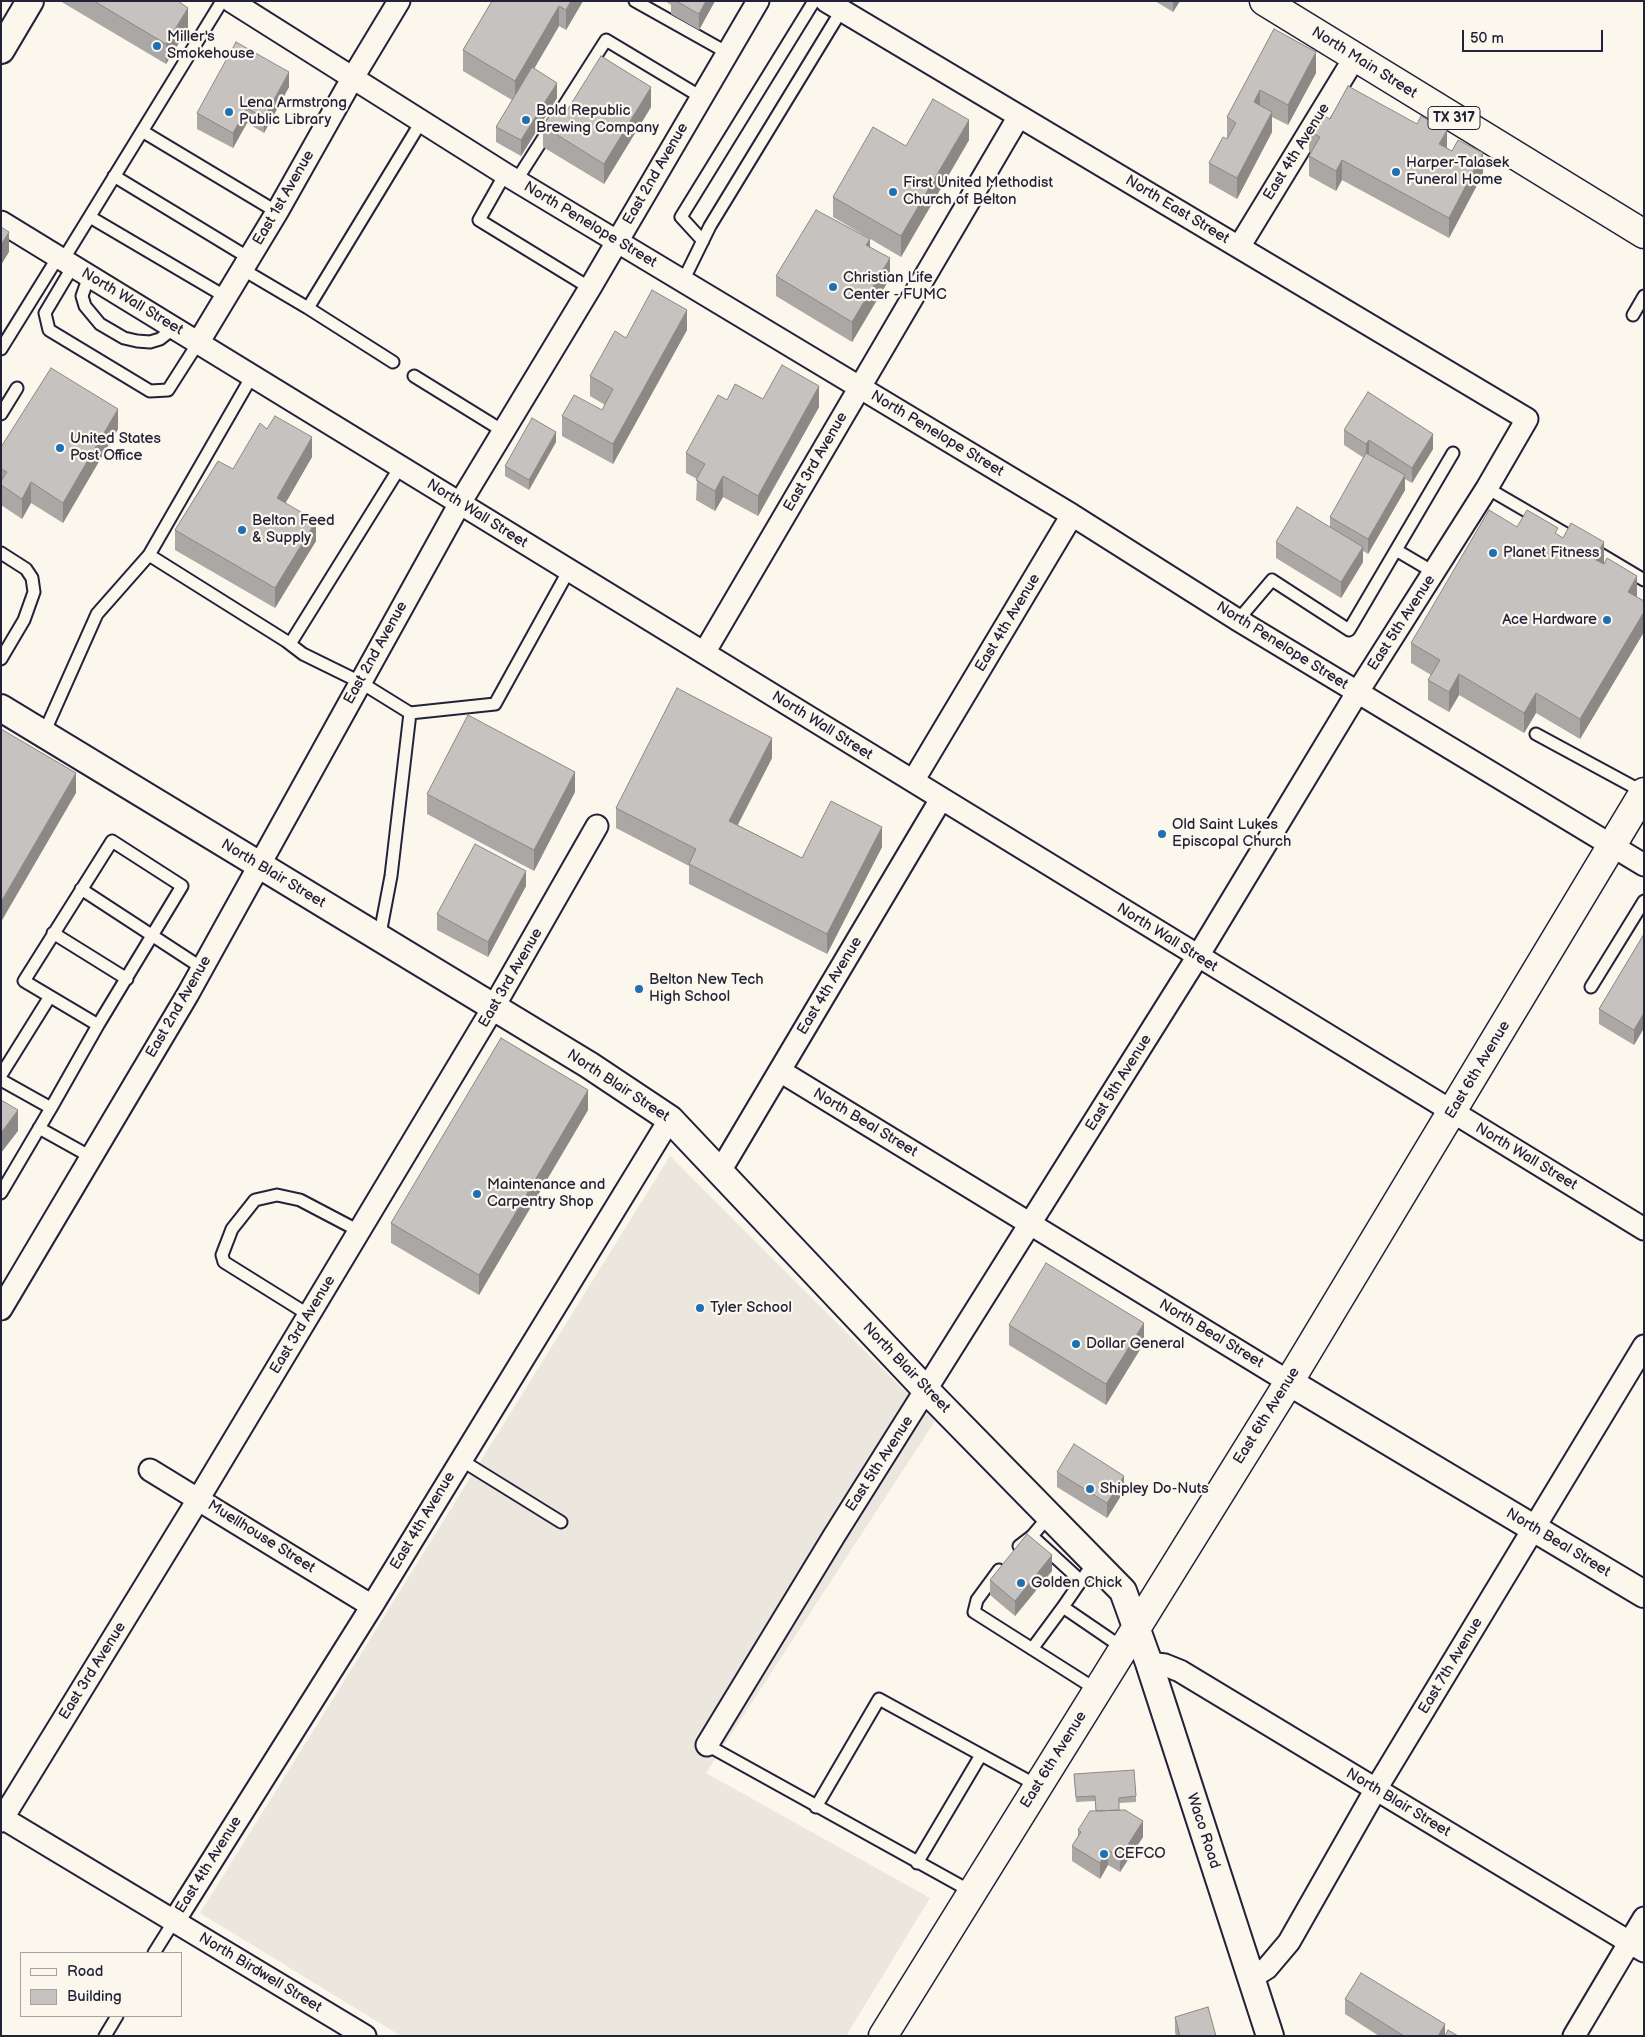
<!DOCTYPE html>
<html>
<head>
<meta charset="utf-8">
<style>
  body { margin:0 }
  #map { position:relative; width:1645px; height:2037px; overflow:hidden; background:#fbf7ec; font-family:"Balsamiq Sans",sans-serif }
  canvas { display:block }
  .frame { position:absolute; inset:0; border:2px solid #22223b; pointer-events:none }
  .legend { position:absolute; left:20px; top:1952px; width:162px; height:65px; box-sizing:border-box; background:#fbf7ec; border:1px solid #a4a2a5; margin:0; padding:6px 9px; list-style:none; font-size:15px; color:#22223b }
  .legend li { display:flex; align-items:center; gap:10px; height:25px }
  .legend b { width:25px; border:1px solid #a4a2a5 }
  .scale { position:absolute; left:1462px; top:30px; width:141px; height:22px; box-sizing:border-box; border:2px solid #22223b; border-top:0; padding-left:6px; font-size:15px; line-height:18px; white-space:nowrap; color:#22223b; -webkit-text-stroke:4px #fbf7ec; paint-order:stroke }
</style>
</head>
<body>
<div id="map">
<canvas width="1645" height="2037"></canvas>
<div class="frame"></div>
<ul class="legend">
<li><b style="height:6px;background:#fbf7ec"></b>Road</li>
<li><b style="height:14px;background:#c6c2c0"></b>Building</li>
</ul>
<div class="scale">50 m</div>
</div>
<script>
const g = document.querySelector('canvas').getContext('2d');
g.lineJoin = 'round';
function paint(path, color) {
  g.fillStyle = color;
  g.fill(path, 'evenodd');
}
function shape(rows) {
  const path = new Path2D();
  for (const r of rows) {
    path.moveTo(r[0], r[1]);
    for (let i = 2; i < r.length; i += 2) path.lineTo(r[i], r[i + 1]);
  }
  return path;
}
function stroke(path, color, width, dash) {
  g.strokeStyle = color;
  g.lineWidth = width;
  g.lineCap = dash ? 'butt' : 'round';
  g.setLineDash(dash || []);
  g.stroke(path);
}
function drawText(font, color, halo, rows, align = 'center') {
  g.font = font + ' "Balsamiq Sans",sans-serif';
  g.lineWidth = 4.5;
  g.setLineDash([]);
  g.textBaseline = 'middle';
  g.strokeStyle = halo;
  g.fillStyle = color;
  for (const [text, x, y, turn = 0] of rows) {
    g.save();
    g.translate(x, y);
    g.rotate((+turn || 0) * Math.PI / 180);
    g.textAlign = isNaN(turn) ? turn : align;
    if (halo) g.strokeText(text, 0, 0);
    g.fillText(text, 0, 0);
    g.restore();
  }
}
paint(shape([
  [670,1156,935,1421,706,1773,930,1898,846,2036,401,2036,200,1913]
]), '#ebe7df');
const service = shape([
  [635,1,726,52],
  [142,131,277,212],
  [505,174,479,220,590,288],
  [114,176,249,258],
  [516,181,606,40,701,97],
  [90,217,226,297],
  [703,241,681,217,814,1],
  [63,260,222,1],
  [73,266,45,313,49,330,150,391,168,390,198,343],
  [242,269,308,308,421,122],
  [89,276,82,296,85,306,100,324,124,338,137,341,150,342,160,339,174,328],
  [683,281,710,226,841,11],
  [308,308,393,362],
  [1633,315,1644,296],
  [1,349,58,257],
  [252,376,149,555,286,641,303,654,360,682,410,713,391,876,379,939],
  [414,376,503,431],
  [1,414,17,388],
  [1487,488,1578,541],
  [1592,549,1644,580],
  [1396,550,1435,573],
  [1,553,26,569,32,578,34,592,24,620,1,659],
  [1238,620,1272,580,1349,630,1453,453],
  [290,644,400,467],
  [410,713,495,704,569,570],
  [44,733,97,614,149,555],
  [1536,734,1643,792],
  [112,841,182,886,98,1025,24,981,112,841],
  [81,889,202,968],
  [53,933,127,979],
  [1591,987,1644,901],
  [1,1075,49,998],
  [1,1080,51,1108,1,1193],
  [51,1108,98,1025],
  [39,1128,91,1157],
  [309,1315,224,1262,222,1255,232,1229,255,1200,277,1195,300,1200,359,1231],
  [461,1460,561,1522],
  [1032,1536,1081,1581],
  [1019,1546,1032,1536,1049,1516],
  [999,1570,977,1600,974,1612,1097,1690],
  [1063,1607,1094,1562],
  [1032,1649,1063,1607,1123,1648],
  [707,1745,972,1892],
  [816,1807,879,1699,1038,1786],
  [917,1863,981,1755],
  [154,1953,174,1921],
  [105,2036,117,2016]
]);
const minor = shape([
  [231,1,505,174,1072,515,1238,620,1644,865],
  [1,222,1644,1229],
  [1239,247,1355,57],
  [198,343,277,212,352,79,399,1],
  [704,653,1019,116],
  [913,781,1072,515],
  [780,1071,1289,1382],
  [719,1173,941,799],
  [1,1309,188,994,460,503,590,288,758,1],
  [150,1470,372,1606],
  [1149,1663,1165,1665,1180,1671,1644,1951],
  [707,1745,834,1536,1198,956,1357,693,1487,488,1527,419,826,1],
  [1,1817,365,2036],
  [1,1821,199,1498,493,1008,597,826],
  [174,1921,372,1606,670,1119],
  [1251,1978,1267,1968,1289,1942,1376,1789,1644,1346],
  [1574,2036,1644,1918]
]);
const tertiary = shape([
  [1,50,30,1],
  [1,708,589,1065,670,1119,927,1391,1123,1591,1149,1663,1270,2036],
  [1289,1382,1644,1594]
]);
const secondary = shape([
  [883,2036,1289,1382,1644,792]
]);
const primary = shape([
  [1264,1,1644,234]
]);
stroke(service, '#22223b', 15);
stroke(minor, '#22223b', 25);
stroke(tertiary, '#22223b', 30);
stroke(secondary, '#22223b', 31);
stroke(primary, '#22223b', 31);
stroke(service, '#fbf7ec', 11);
stroke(minor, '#fbf7ec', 21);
stroke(tertiary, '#fbf7ec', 26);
stroke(secondary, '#fbf7ec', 28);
stroke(primary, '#fbf7ec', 28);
paint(shape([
  [60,1,178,1,188,28,166,64],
  [492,1,583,1,566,30,559,26,534,69,557,98,521,156,496,142,496,127,512,100,463,71,463,50],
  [665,1,715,1,699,30,671,14,671,5],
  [1155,1,1180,1,1173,12],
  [1274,29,1316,73,1288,125,1272,117,1272,132,1237,199,1209,183,1209,163,1228,138,1227,138,1227,117],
  [289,87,264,133,247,123,233,148,197,129,197,113],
  [651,107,604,184,543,147,543,126,566,112],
  [1330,119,1447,148,1483,174,1449,238,1342,180,1336,191,1309,176,1309,156,1311,153,1309,152,1309,131],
  [969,140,901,257,833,217,833,197,906,146],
  [870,247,890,278,852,342,776,296,776,276],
  [687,330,613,464,562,436,562,416,602,410,605,405,590,396,590,376,626,338],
  [763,399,819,407,758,516,723,497,715,511,696,500,697,479,686,473,686,453,727,400],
  [118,429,63,523,31,503,22,519,1,505,1,447],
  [267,429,312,457,285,503,316,541,275,608,175,550,175,530,233,469],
  [1344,430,1433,449,1412,483,1405,479,1405,490,1368,554,1363,551,1363,562,1341,598,1276,558,1276,542,1330,527,1330,517,1364,458,1344,445],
  [556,442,529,490,505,476,505,466],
  [1517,527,1558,535,1604,563,1603,564,1637,596,1637,597,1644,601,1644,632,1580,739,1536,713,1524,733,1459,695,1449,712,1428,700,1428,680,1431,675,1411,663,1411,643],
  [772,758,738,825,802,858,882,847,827,954,689,884,689,866,616,828,616,808],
  [575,792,534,871,427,814,427,794],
  [526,886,488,957,437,930,437,914],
  [1644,934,1644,1028,1634,1045,1599,1024,1599,1009],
  [588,1110,479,1295,391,1243,391,1223],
  [1009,1325,1144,1343,1106,1405,1009,1345],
  [1057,1472,1124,1491,1107,1518,1057,1487],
  [1052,1571,1015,1616,990,1595,990,1580],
  [1074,1774,1136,1796,1136,1802,1119,1803,1119,1810,1143,1837,1120,1872,1108,1865,1100,1879,1072,1861,1072,1846,1078,1836,1078,1830,1096,1811,1095,1801,1076,1802],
  [1345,1999,1445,2035,1458,2036,1379,2036,1345,2014],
  [1175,2017,1216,2036,1176,2036,1175,2032]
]), '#aaa7a5');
paint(shape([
  [571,1,583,1,566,30,566,10],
  [706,1,715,1,699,30,699,14],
  [1174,1,1180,1,1173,12,1173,2],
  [559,6,559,26,515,101,515,81],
  [188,8,188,28,166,64,166,44],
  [1316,52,1316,73,1288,125,1288,105],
  [289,72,289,87,264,133,264,118],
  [557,83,557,98,521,156,521,140],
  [651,87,651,107,604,184,604,164],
  [1260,90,1260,110,1254,102],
  [247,108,247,123,233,148,233,133],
  [1272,112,1272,132,1237,199,1237,178],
  [969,120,969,140,901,257,901,236],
  [1447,130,1447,150,1439,144],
  [1483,153,1483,174,1449,238,1449,218],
  [1342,160,1342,180,1336,191,1336,171],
  [9,232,9,252,1,265,1,245],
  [870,239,870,259,866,245],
  [890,258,890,278,852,342,852,322],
  [687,310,687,330,613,464,613,444],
  [819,386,819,407,758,516,758,496],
  [118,409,118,429,63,523,63,503],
  [556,432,556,442,529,490,529,480],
  [1433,434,1433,449,1412,483,1412,468],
  [312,437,312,457,277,518,277,498],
  [1369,440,1369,456,1366,459,1366,444],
  [1405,475,1405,490,1368,554,1368,539],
  [723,476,723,497,715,511,715,491],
  [31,482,31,503,22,519,22,499],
  [316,521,316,541,275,608,275,588],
  [1604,542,1604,563,1594,579,1594,559],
  [1363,547,1363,562,1341,598,1341,582],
  [1637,576,1637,596,1628,612,1628,592],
  [1644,612,1644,632,1580,739,1580,719],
  [1459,674,1459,695,1449,712,1449,692],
  [1536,693,1536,713,1524,733,1524,713],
  [772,738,772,758,729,841,729,821],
  [575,772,575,792,534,871,534,850],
  [76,773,76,793,1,922,1,902],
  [882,827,882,847,827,954,827,934],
  [526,871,526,886,488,957,488,942],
  [1644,1013,1644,1028,1634,1045,1634,1030],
  [588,1090,588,1110,479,1295,479,1275],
  [18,1110,18,1131,1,1153,1,1133],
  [1144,1323,1144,1343,1106,1405,1106,1384],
  [1124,1476,1124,1491,1107,1518,1107,1503],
  [1052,1555,1052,1571,1015,1616,1015,1601],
  [1143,1821,1143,1837,1120,1872,1120,1857],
  [1108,1850,1108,1865,1100,1879,1100,1863],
  [1445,2024,1445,2036,1438,2036]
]), '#8b8886');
const building = shape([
  [94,1,178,1,188,8,166,44,94,1],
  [492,1,571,1,566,10,559,6,515,81,463,50,492,1],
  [676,1,706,1,699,14,676,1],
  [1274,29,1316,52,1288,105,1260,90,1254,102,1272,112,1237,178,1209,163,1223,137,1227,139,1236,123,1227,117,1274,29],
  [236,42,289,72,264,118,247,108,233,133,197,113,236,42],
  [601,56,651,87,604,164,543,126,556,106,566,112,601,56],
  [532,67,557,83,521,140,496,127,532,67],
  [1348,86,1417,124,1421,116,1447,130,1439,144,1452,151,1458,140,1483,153,1449,218,1342,160,1336,171,1309,156,1320,137,1309,131,1319,113,1330,119,1348,86],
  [933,99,969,120,901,236,833,197,873,127,906,146,933,99],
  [816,210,870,239,866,245,890,258,852,322,776,276,816,210],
  [1,227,9,232,1,245,1,227],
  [652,290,687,310,613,444,562,416,574,395,602,410,613,389,590,376,615,331,626,338,652,290],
  [782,365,819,386,758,496,723,476,715,491,696,480,705,464,686,453,718,395,727,400,735,384,763,399,782,365],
  [51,368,118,409,63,503,31,482,22,499,1,485,1,481,7,472,1,469,1,447,51,368],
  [1368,392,1433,434,1412,468,1369,440,1366,444,1344,430,1368,392],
  [275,416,312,437,277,498,316,521,275,588,175,530,218,461,233,469,260,423,267,429,275,416],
  [532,418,556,432,529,480,505,466,532,418],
  [1366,453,1405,475,1368,539,1330,517,1366,453],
  [1297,507,1363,547,1341,582,1276,542,1297,507],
  [1489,510,1517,527,1527,510,1558,528,1555,533,1563,538,1571,523,1604,542,1594,559,1604,564,1607,558,1637,576,1628,592,1644,601,1644,612,1580,719,1536,693,1524,713,1459,674,1449,692,1428,680,1440,660,1411,643,1489,510],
  [677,688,772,738,729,821,802,858,831,801,882,827,827,934,689,864,696,849,616,808,677,688],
  [468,715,575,772,534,850,427,794,468,715],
  [1,729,76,773,1,902,1,729],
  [475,844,526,871,488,942,437,914,475,844],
  [1644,934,1644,1013,1634,1030,1599,1009,1644,934],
  [501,1038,588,1090,479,1275,391,1223,501,1038],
  [1,1100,18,1110,1,1133,1,1100],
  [1046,1263,1144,1323,1106,1384,1009,1325,1046,1263],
  [1074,1444,1124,1476,1107,1503,1057,1472,1074,1444],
  [1027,1534,1052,1555,1015,1601,990,1580,1027,1534],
  [1134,1770,1136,1796,1119,1798,1119,1810,1096,1811,1095,1796,1076,1797,1074,1774,1134,1770],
  [1125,1810,1143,1821,1120,1857,1108,1850,1100,1863,1072,1846,1081,1832,1078,1830,1090,1811,1125,1810],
  [1361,1973,1445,2024,1438,2036,1404,2036,1345,1999,1361,1973],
  [1208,2007,1216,2036,1180,2036,1175,2017,1208,2007],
  [1448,2030,1458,2036,1445,2036,1448,2030]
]);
paint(building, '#c6c2c0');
stroke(building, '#8b8886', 1);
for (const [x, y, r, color] of [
  [157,46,5,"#1f6fb2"],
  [229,112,5,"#1f6fb2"],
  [526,120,5,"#1f6fb2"],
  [1396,172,5,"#1f6fb2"],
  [893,192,5,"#1f6fb2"],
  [833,287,5,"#1f6fb2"],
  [60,448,5,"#1f6fb2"],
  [242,530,5,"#1f6fb2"],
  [1493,553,5,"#1f6fb2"],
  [1607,620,5,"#1f6fb2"],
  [1162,834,5,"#1f6fb2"],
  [639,989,5,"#1f6fb2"],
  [477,1194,5,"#1f6fb2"],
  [700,1308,5,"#1f6fb2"],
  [1076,1344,5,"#1f6fb2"],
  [1090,1489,5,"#1f6fb2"],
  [1021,1583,5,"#1f6fb2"],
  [1104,1854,5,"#1f6fb2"]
]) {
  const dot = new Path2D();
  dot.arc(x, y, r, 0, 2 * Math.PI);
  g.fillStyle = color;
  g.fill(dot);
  stroke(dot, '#fbf7ec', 2);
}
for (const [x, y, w] of [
  [1454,118,52]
]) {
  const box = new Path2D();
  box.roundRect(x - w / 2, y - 11.5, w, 23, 4);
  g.fillStyle = '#fbf7ec';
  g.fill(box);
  stroke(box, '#22223b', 1);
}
drawText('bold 14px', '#22223b', null, [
  ["TX 317",1454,118]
]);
drawText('15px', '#22223b', '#fbf7ec', [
  ["Miller's",167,37],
  ["Smokehouse",167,54],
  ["Lena Armstrong",239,103],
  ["Public Library",239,120],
  ["Bold Republic",536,111],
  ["Brewing Company",536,128],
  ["Harper-Talasek",1406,163],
  ["Funeral Home",1406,180],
  ["First United Methodist",903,183],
  ["Church of Belton",903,200],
  ["Christian Life",843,278],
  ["Center - FUMC",843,295],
  ["United States",70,439],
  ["Post Office",70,456],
  ["Belton Feed",252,521],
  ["& Supply",252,538],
  ["Planet Fitness",1503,553],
  ["Ace Hardware",1597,620,"right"],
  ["Old Saint Lukes",1172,825],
  ["Episcopal Church",1172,842],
  ["Belton New Tech",649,980],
  ["High School",649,997],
  ["Maintenance and",487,1185],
  ["Carpentry Shop",487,1202],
  ["Tyler School",710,1308],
  ["Dollar General",1086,1344],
  ["Shipley Do-Nuts",1100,1489],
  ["Golden Chick",1031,1583],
  ["CEFCO",1114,1854]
], 'left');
drawText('15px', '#22223b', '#fbf7ec', [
  ["North Main Street",1364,63,32],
  ["East 4th Avenue",1297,152,-58],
  ["East 2nd Avenue",656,174,-60],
  ["East 1st Avenue",284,198,-60],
  ["North East Street",1177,210,31],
  ["North Penelope Street",590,225,31],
  ["North Wall Street",132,302,31],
  ["North Penelope Street",937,434,31],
  ["East 3rd Avenue",816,462,-60],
  ["North Wall Street",477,514,32],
  ["East 4th Avenue",1008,623,-59],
  ["East 5th Avenue",1402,623,-57],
  ["North Penelope Street",1282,646,32],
  ["East 2nd Avenue",376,653,-61],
  ["North Wall Street",822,726,32],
  ["North Blair Street",273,874,31],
  ["North Wall Street",1167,938,32],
  ["East 3rd Avenue",511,978,-60],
  ["East 4th Avenue",830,986,-59],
  ["East 2nd Avenue",179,1007,-60],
  ["East 6th Avenue",1478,1070,-59],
  ["East 5th Avenue",1119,1083,-58],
  ["North Blair Street",618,1086,33],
  ["North Beal Street",865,1123,31],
  ["North Wall Street",1526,1157,31],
  ["East 3rd Avenue",303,1325,-59],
  ["North Beal Street",1211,1334,31],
  ["North Blair Street",906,1368,46],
  ["East 6th Avenue",1267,1416,-58],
  ["East 5th Avenue",880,1464,-57],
  ["East 4th Avenue",423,1521,-59],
  ["Muellhouse Street",261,1537,32],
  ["North Beal Street",1558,1543,31],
  ["East 7th Avenue",1451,1666,-59],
  ["East 3rd Avenue",93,1671,-58],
  ["East 6th Avenue",1054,1760,-58],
  ["North Blair Street",1398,1803,31],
  ["Waco Road",1203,1831,72],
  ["East 4th Avenue",209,1865,-58],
  ["North Birdwell Street",260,1973,31]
]);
</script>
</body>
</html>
